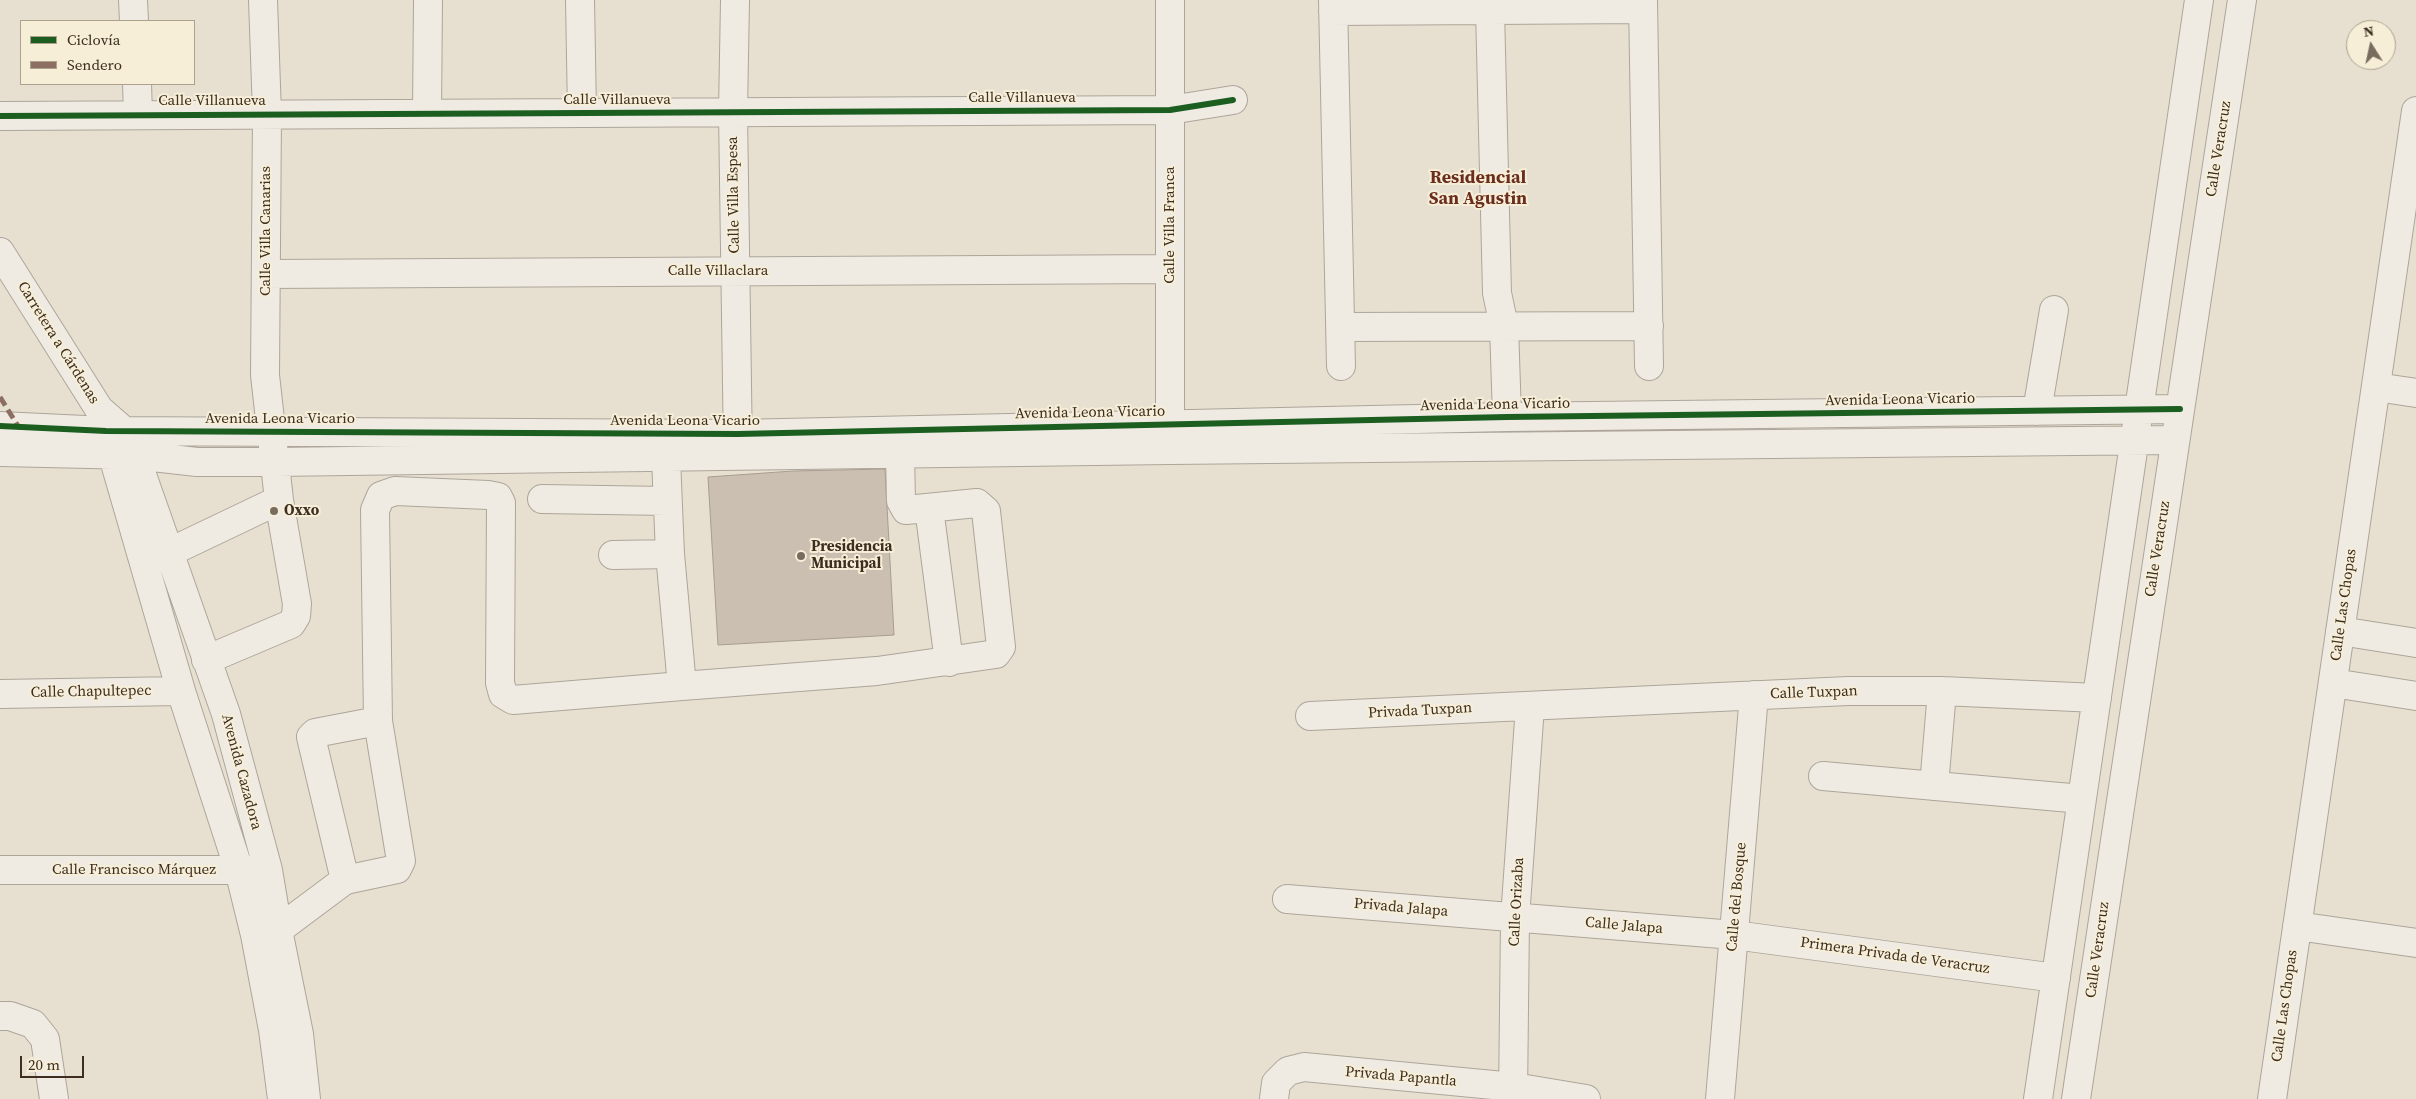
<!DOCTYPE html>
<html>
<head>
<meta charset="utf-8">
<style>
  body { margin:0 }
  #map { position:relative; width:2416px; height:1099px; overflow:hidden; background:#e7e0d1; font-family:"Source Serif 4",serif }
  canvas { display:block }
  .legend { position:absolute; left:20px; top:20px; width:175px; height:65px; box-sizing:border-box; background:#f7eed8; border:1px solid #ada18e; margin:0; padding:6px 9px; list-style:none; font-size:15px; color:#3d2e20 }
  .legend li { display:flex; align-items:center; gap:10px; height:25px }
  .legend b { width:25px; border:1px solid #ada18e }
  .north { position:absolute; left:2346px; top:20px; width:50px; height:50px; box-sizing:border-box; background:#f7eed8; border:1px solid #ada18e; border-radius:50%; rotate:350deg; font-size:14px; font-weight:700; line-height:20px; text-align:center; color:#3d2e20 }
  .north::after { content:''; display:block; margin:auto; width:18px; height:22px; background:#786c5e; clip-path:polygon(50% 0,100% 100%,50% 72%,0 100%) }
  .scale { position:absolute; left:20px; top:1056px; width:64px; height:22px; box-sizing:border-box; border:2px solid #3d2e20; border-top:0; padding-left:6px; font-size:15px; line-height:18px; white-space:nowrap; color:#3d2e20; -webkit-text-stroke:4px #f7eed8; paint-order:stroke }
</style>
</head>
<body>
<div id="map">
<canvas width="2416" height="1099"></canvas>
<ul class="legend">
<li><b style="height:6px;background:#1b5e20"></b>Ciclovía</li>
<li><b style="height:6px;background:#8d6e63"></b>Sendero</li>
</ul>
<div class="north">N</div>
<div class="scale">20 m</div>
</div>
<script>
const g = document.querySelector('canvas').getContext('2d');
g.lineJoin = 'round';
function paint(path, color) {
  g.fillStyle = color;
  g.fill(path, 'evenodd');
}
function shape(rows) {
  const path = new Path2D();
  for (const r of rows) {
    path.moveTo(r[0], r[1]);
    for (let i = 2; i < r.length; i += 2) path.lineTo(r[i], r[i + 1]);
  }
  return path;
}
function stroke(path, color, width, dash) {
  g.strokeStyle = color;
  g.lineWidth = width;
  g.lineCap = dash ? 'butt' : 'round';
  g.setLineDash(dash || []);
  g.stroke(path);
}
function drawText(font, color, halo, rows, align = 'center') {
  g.font = font + ' "Source Serif 4",serif';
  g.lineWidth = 4;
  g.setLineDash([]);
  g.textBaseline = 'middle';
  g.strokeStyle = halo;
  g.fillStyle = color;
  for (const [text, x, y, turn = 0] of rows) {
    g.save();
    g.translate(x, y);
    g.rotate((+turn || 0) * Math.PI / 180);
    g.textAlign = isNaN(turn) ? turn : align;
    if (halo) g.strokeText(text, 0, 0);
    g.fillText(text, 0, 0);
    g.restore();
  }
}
const building = shape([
  [885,469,894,635,718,645,708,477,793,471,885,469]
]);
paint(building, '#cbbfb2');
stroke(building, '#a89c90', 1);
const minor = shape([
  [133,0,134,21],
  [580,0,582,112],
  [735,0,733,112,738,453],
  [1333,0,1341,366],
  [1643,0,1649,366],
  [1490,10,1497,293,1504,326,1507,417],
  [1333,11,1643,9],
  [137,84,138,114],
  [427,113,428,0],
  [0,116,1170,110,1233,100],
  [0,252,99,409,123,430,135,455,226,714,268,870,278,930,299,1034,306,1099],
  [266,274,1170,269],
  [1341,327,1649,326],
  [2376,387,2416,393],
  [2037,411,2054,310],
  [0,426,106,431,738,434,1507,417,2180,409],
  [108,439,181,691,239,870,255,935,273,1030,282,1099],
  [1170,441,1170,0],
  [0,452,135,455,197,462,275,462,1170,450,2175,440],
  [542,499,667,501],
  [929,508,949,662],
  [168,553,279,500],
  [670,554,682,686,877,671,996,654,1001,647,986,511,977,503,906,510,901,501,900,454],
  [613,555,670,554,666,458],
  [2340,631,2416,643],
  [206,660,291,624,296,616,297,604,279,500,265,375,267,114,263,0],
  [2333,683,2416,696],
  [0,694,181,691],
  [1310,716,1848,691,1942,691,2097,698],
  [1823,776,2082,799],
  [1934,786,1942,691],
  [0,870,256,870],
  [345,880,311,737,315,733,378,721],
  [1287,899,1734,935,2056,978],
  [2297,926,2416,943],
  [255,935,278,930,345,880,397,869,401,861,378,721,375,510,381,496,395,491,488,495,498,497,501,503,500,683,503,694,513,700,682,686],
  [0,1016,10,1016,33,1024,45,1039,54,1099],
  [1274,1099,1276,1083,1288,1071,1304,1067,1514,1087,1586,1099],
  [1513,1099,1515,918,1530,706],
  [1720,1099,1754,695],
  [2038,1099,2199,0],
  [2076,1099,2242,0],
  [2272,1099,2416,111]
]);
stroke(minor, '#ada599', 30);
stroke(minor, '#efebe3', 28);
stroke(shape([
  [0,397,18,426]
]), '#8d6e63', 5, [10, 5]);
stroke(shape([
  [0,116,1170,110,1233,100],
  [0,426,106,431,738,434,1507,417,2180,409]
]), '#1b5e20', 6);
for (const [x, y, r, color] of [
  [274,511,5,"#786c5e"],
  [801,556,5,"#786c5e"]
]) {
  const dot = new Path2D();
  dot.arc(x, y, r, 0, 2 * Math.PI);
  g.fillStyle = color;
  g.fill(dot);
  stroke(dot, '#f7eed8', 2);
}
drawText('15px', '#3d2e20', '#f7eed8', [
  ["Calle Villanueva",1022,98],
  ["Calle Villanueva",617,100],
  ["Calle Villanueva",212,101],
  ["Calle Veracruz",2219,149,-81],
  ["Calle Villa Espesa",734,195,-91],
  ["Calle Villa Franca",1170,225,-90],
  ["Calle Villa Canarias",266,231,-90],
  ["Calle Villaclara",718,271],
  ["Carretera a Cárdenas",58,343,58],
  ["Avenida Leona Vicario",1900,400,-1],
  ["Avenida Leona Vicario",1495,405,-1],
  ["Avenida Leona Vicario",1090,413,-1],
  ["Avenida Leona Vicario",280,419],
  ["Avenida Leona Vicario",685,421],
  ["Calle Veracruz",2158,549,-81],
  ["Calle Las Chopas",2344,605,-82],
  ["Calle Chapultepec",91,692,-1],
  ["Calle Tuxpan",1814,693,-2],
  ["Privada Tuxpan",1420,711,-3],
  ["Avenida Cazadora",241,772,75],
  ["Calle Francisco Márquez",134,870],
  ["Calle del Bosque",1737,897,-85],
  ["Calle Orizaba",1517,902,-87],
  ["Privada Jalapa",1401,908,5],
  ["Calle Jalapa",1624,926,5],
  ["Calle Veracruz",2098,950,-82],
  ["Primera Privada de Veracruz",1895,956,8],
  ["Calle Las Chopas",2285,1006,-82],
  ["Privada Papantla",1401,1077,5]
]);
drawText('bold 15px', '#3d2e20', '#f7eed8', [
  ["Oxxo",284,511],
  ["Presidencia",811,547],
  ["Municipal",811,564]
], 'left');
drawText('bold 18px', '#6b2e1e', '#f7eed8', [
  ["Residencial",1478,178],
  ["San Agustin",1478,199]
]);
</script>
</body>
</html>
